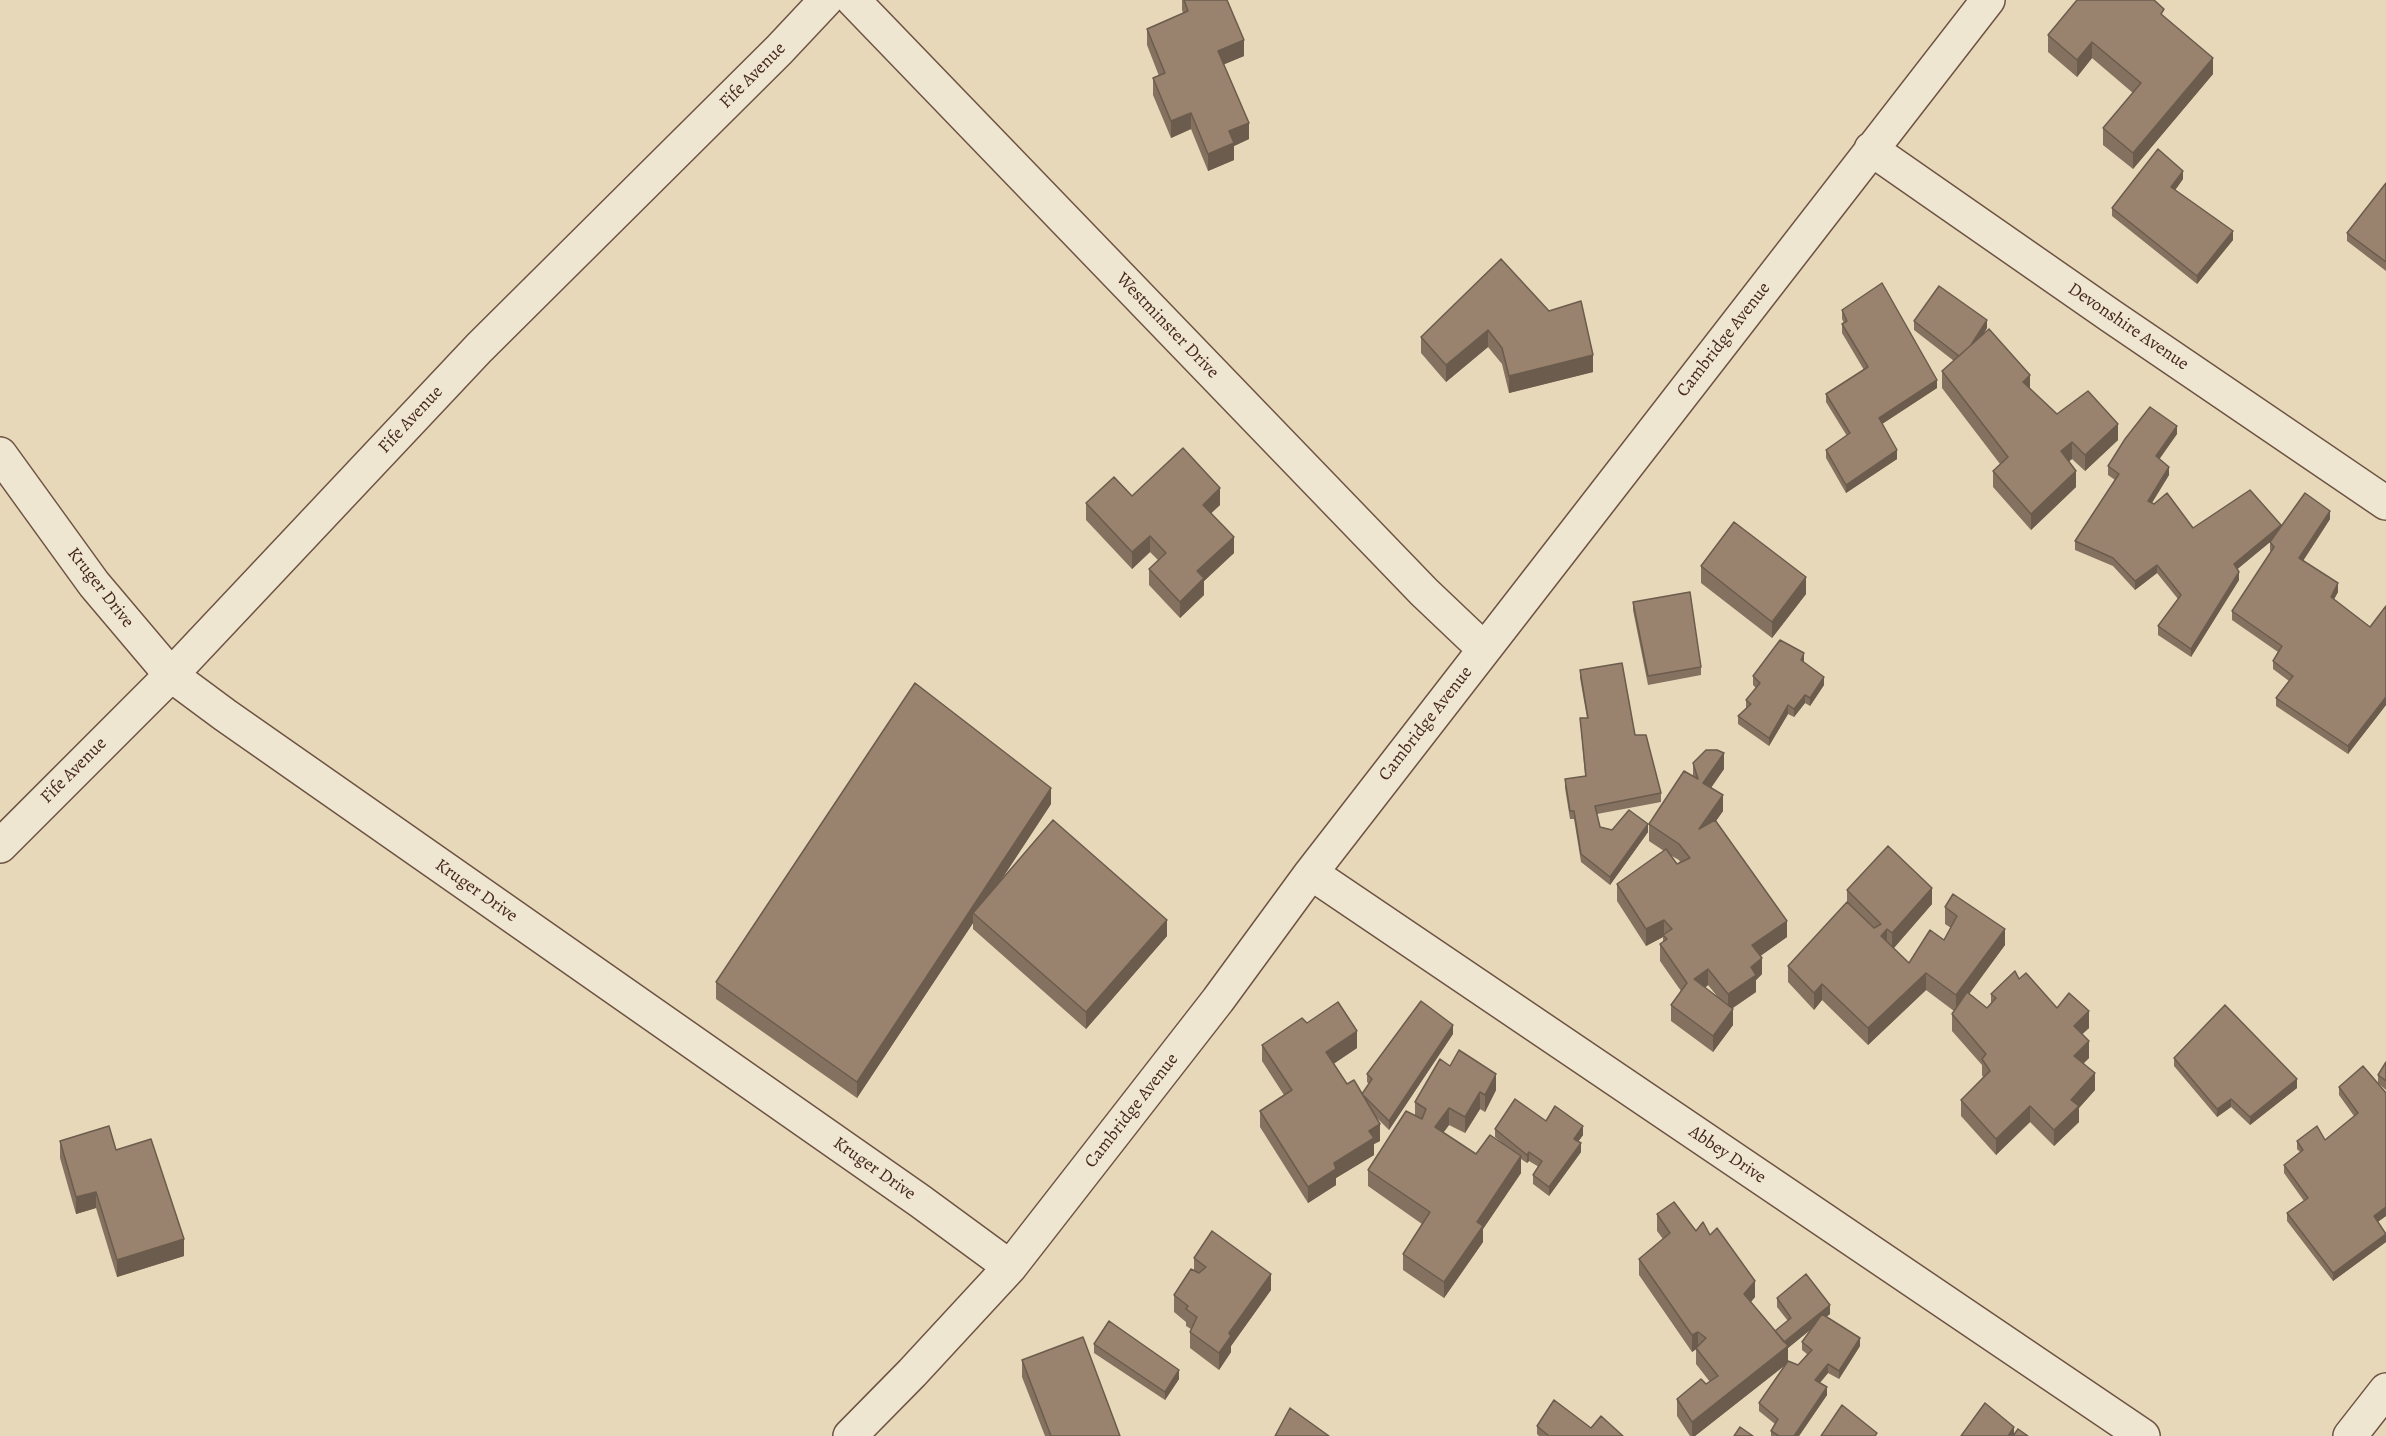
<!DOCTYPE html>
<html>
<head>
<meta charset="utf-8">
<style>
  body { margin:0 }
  canvas { display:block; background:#e7d8b9 }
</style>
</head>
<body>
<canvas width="2386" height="1436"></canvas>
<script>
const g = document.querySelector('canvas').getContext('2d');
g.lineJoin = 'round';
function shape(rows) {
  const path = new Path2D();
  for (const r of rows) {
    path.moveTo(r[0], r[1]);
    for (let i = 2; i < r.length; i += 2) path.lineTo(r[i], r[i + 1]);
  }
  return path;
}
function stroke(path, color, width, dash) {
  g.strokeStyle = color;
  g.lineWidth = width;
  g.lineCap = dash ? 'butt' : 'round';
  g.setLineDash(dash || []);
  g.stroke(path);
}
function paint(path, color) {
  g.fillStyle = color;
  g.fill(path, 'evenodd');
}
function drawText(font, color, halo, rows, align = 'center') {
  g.font = font + ' Alegreya,serif';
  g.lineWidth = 4.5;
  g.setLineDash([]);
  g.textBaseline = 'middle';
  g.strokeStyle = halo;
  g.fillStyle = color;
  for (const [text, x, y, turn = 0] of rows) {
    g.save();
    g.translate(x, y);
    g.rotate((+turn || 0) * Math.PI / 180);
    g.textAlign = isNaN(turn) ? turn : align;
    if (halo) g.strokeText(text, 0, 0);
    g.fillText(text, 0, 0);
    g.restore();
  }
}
const minor = shape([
  [853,0,1424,592,1484,649],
  [1871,149,2111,316,2386,503],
  [0,454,94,584,171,675,225,715,920,1201,1010,1267],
  [0,846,171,675,479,348,779,50,826,0],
  [1311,873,2143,1436],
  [850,1436,912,1373,1010,1267,1218,1000,1311,873,1988,0],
  [2350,1436,2386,1390]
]);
stroke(minor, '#6e5343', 36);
stroke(minor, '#efe6d2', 33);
paint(shape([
  [1182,0,1227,0,1244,56,1224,64,1249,139,1234,146,1234,160,1208,171,1191,129,1171,138,1153,95,1153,78,1159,76,1147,45,1147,29,1183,13,1182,10],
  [2164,17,2213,74,2133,169,2103,145,2103,128,2133,93,2092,58,2077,77,2048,52,2048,35],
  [2183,179,2175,190,2233,240,2197,284,2112,216,2112,208],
  [2386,183,2386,271,2347,241,2347,233],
  [1501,259,1593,372,1509,393,1502,364,1488,347,1446,382,1421,353,1421,337],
  [1842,310,1937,388,1882,424,1897,459,1846,493,1826,458,1826,450,1847,436,1826,402,1826,394,1864,370,1842,333,1842,324,1844,323,1842,319],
  [1914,321,1987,328,1984,333,2030,389,2057,414,2118,440,2085,471,2072,459,2069,461,2076,487,2031,530,1993,487,1993,471,2000,464,1942,388,1942,371,1954,361,1914,330],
  [2177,434,2159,459,2169,475,2152,503,2193,528,2281,525,2330,519,2303,561,2338,592,2334,599,2370,627,2386,606,2386,705,2348,754,2276,706,2276,698,2289,681,2273,669,2273,661,2278,652,2232,620,2232,611,2271,552,2270,550,2270,542,2237,569,2239,580,2191,657,2158,635,2158,626,2178,599,2157,573,2135,590,2113,566,2075,550,2075,541,2115,480,2108,475,2108,466],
  [1132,496,1220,505,1211,513,1234,553,1204,581,1204,595,1180,618,1149,585,1149,569,1158,560,1150,552,1132,569,1086,520,1086,503],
  [1701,566,1806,594,1772,638,1701,583],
  [1633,602,1701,667,1701,675,1648,685,1633,610],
  [1804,661,1804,662,1824,685,1810,706,1805,703,1794,717,1788,714,1769,746,1738,724,1738,716,1746,708,1746,700,1756,688,1753,685,1753,676],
  [1580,670,1635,735,1661,793,1661,802,1597,814,1600,827,1612,830,1648,832,1610,885,1581,862,1574,819,1570,819,1565,788,1565,779,1585,776,1580,718,1587,718,1580,678],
  [1693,763,1724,769,1711,788,1723,811,1716,821,1787,937,1760,956,1762,974,1756,980,1756,992,1733,1008,1733,1025,1713,1052,1671,1021,1671,1005,1681,991,1660,961,1660,944,1663,942,1663,937,1646,946,1617,901,1617,884,1664,851,1649,841,1649,824,1693,776],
  [1670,855,1679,860,1680,862,1677,864],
  [1708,985,1717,996,1705,988],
  [1051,804,1001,880,1167,936,1086,1029,973,929,973,923,857,1098,716,999,716,982],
  [1847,890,1932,904,1894,948,1909,963,1944,940,1951,928,1945,924,1945,907,2005,945,1969,993,1987,1008,1991,1003,1991,994,2019,979,2057,1008,2089,1028,2082,1034,2089,1058,2084,1063,2095,1090,2079,1108,2079,1122,2054,1146,2030,1122,1996,1155,1961,1116,1961,1100,1983,1077,1982,1075,1982,1065,1952,1031,1952,1014,1954,1011,1926,990,1868,1045,1822,1000,1814,1010,1788,982,1788,966,1847,903],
  [1307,1023,1357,1048,1333,1064,1347,1084,1362,1094,1369,1084,1367,1082,1367,1074,1453,1034,1389,1130,1376,1117,1380,1141,1374,1144,1374,1155,1336,1178,1336,1185,1308,1203,1260,1127,1260,1111,1284,1095,1262,1061,1262,1045],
  [2174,1058,2297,1088,2250,1125,2231,1107,2217,1117,2174,1066],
  [2386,1062,2386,1090,2378,1083,2378,1075],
  [1450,1066,1496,1090,1485,1112,1480,1109,1465,1133,1449,1125,1443,1133,1476,1154,1501,1142,1495,1137,1495,1129,1546,1121,1583,1135,1578,1142,1581,1152,1549,1196,1533,1184,1533,1175,1539,1167,1529,1161,1527,1163,1521,1159,1521,1173,1483,1229,1483,1242,1444,1298,1403,1270,1403,1254,1422,1224,1368,1186,1368,1170,1415,1115,1415,1102],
  [2339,1087,2386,1093,2386,1216,2378,1222,2386,1242,2333,1281,2287,1221,2287,1213,2304,1201,2284,1173,2284,1165,2300,1152,2297,1149,2297,1141,2325,1140,2354,1116,2339,1095],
  [60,1141,116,1150,184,1256,117,1277,96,1208,76,1214,60,1158],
  [1657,1214,1696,1231,1710,1235,1755,1297,1751,1302,1775,1331,1788,1321,1777,1307,1777,1298,1830,1314,1826,1317,1860,1346,1839,1379,1828,1373,1820,1383,1827,1395,1799,1436,1771,1436,1771,1431,1775,1424,1759,1411,1759,1403,1785,1365,1695,1436,1690,1436,1677,1416,1677,1399,1710,1382,1696,1364,1696,1349,1692,1352,1639,1275,1639,1259,1663,1239,1657,1231],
  [1811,1329,1802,1342,1802,1350,1807,1354,1798,1365,1788,1361,1788,1348],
  [1194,1258,1271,1290,1231,1346,1231,1352,1219,1370,1190,1348,1190,1332,1191,1329,1186,1326,1186,1322,1174,1312,1174,1295,1194,1270],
  [1094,1344,1179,1379,1165,1400,1094,1353],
  [1022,1360,1120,1436,1045,1436,1022,1377],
  [1537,1426,1591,1428,1623,1436,1539,1436,1537,1434]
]), '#84715f');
paint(shape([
  [1244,40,1244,56,1218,67,1218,51],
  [2092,42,2092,58,2077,77,2077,60],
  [2213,58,2213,74,2133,169,2133,153],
  [1191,113,1191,129,1171,138,1171,121],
  [1249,123,1249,139,1234,146,1234,160,1208,171,1208,154,1229,131],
  [2183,171,2183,179,2171,196,2171,187],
  [2233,231,2233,240,2197,284,2197,276],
  [1987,320,1987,328,1962,367,1962,358],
  [1488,330,1488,347,1446,382,1446,365],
  [1593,355,1593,372,1509,393,1509,376],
  [2030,375,2030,391,2023,382],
  [1937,380,1937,388,1879,426,1879,418],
  [2118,424,2118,440,2085,471,2085,455],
  [2177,426,2177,434,2156,464,2156,456],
  [2072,442,2072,459,2061,468,2061,451],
  [1897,450,1897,459,1846,493,1846,485],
  [2169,467,2169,475,2148,509,2148,501],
  [2076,471,2076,487,2031,530,2031,514],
  [1220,488,1220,505,1203,521,1203,505],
  [2330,511,2330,519,2299,567,2299,558],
  [2281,525,2281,533,2234,572,2234,564],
  [1150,536,1150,552,1132,569,1132,552],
  [1234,537,1234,553,1204,581,1204,595,1180,618,1180,602,1197,571],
  [2157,565,2157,573,2135,590,2135,581],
  [2239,572,2239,580,2191,657,2191,649],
  [1806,577,1806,594,1772,638,1772,622],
  [2338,583,2338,592,2331,605,2331,597],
  [1804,653,1804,661,1801,669,1801,660],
  [1824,677,1824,685,1810,706,1810,698],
  [1805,695,1805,703,1794,717,1794,709],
  [2386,697,2386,705,2348,754,2348,746],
  [1788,705,1788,714,1769,746,1769,738],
  [1724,753,1724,769,1703,799,1703,783],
  [1051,788,1051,804,977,917,973,913,973,923,857,1098,857,1082],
  [1723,795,1723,811,1699,845,1699,829],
  [1648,824,1648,832,1610,885,1610,877],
  [1932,888,1932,904,1892,950,1892,933],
  [1167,920,1167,936,1086,1029,1086,1012],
  [1664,920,1664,936,1663,935,1663,937,1646,946,1646,929],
  [1787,921,1787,937,1752,962,1752,945],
  [1887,929,1887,946,1881,936],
  [2005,929,2005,945,1956,1012,1956,995],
  [1762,958,1762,974,1756,980,1756,992,1728,1011,1728,994,1751,967],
  [1708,969,1708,985,1694,996,1694,979],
  [1926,973,1926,990,1868,1045,1868,1028],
  [1822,984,1822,1000,1814,1010,1814,993],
  [1733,1009,1733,1025,1713,1052,1713,1036],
  [2089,1011,2089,1028,2074,1042,2074,1026],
  [1453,1025,1453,1034,1389,1130,1389,1121],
  [1357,1031,1357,1048,1326,1069,1326,1052],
  [2089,1041,2089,1058,2074,1072,2074,1056],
  [2095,1073,2095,1090,2079,1108,2079,1122,2054,1146,2054,1130,2071,1100],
  [1496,1074,1496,1090,1485,1112,1485,1095],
  [2297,1079,2297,1088,2250,1125,2250,1117],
  [1480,1092,1480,1109,1465,1133,1465,1117],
  [2231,1099,2231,1107,2217,1117,2217,1109],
  [2030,1106,2030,1122,1996,1155,1996,1139],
  [1449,1108,1449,1125,1435,1144,1435,1127],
  [1380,1124,1380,1141,1374,1144,1374,1155,1336,1178,1336,1185,1308,1203,1308,1187,1369,1131],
  [1583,1126,1583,1135,1574,1147,1574,1139],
  [1581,1143,1581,1152,1549,1196,1549,1187],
  [1529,1152,1529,1161,1527,1163,1527,1155],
  [1521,1156,1521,1173,1483,1229,1483,1242,1444,1298,1444,1282,1477,1222],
  [96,1192,96,1208,76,1214,76,1197],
  [2386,1207,2386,1216,2374,1224,2374,1216],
  [2386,1234,2386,1242,2333,1281,2333,1273],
  [184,1239,184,1256,117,1277,117,1260],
  [1271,1274,1271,1290,1231,1346,1231,1352,1219,1370,1219,1353,1229,1333],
  [1755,1281,1755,1297,1744,1310,1744,1294],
  [1830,1305,1830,1314,1788,1348,1788,1363,1695,1436,1692,1436,1692,1422,1780,1346],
  [1698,1332,1698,1348,1692,1352,1692,1335],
  [1860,1338,1860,1346,1839,1379,1839,1371],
  [1828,1364,1828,1373,1815,1388,1815,1380],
  [1179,1370,1179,1379,1165,1400,1165,1392],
  [1827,1387,1827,1395,1799,1436,1794,1436],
  [2014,1427,2014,1436,2008,1436]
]), '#6b5c4d');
const building = shape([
  [1184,0,1227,0,1244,40,1218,51,1249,123,1229,131,1234,143,1208,154,1191,113,1171,121,1153,78,1165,73,1147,29,1188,11,1184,0],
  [2077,0,2154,0,2164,9,2161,14,2213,58,2133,153,2103,128,2141,83,2092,42,2077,60,2048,35,2077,0],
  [2158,149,2183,171,2171,187,2233,231,2197,276,2112,208,2158,149],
  [2386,183,2386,262,2347,233,2386,183],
  [1501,259,1549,311,1581,301,1593,355,1509,376,1502,348,1488,330,1446,365,1421,337,1501,259],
  [1882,283,1937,380,1879,418,1897,450,1846,485,1826,450,1850,433,1826,394,1868,367,1842,324,1847,321,1842,310,1882,283],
  [1939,286,1987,320,1971,345,1959,356,1914,321,1939,286],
  [1989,329,2030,375,2023,382,2057,414,2088,391,2118,424,2085,455,2072,442,2061,451,2076,471,2031,514,1993,471,2008,457,1942,371,1989,329],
  [2150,407,2177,426,2156,456,2169,467,2148,501,2154,504,2167,493,2193,528,2250,490,2281,525,2234,564,2239,572,2191,649,2158,626,2181,595,2157,565,2135,581,2113,558,2075,541,2119,474,2108,466,2125,439,2150,407],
  [1183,448,1220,488,1203,505,1234,537,1197,571,1204,578,1180,602,1149,569,1166,553,1150,536,1132,552,1086,503,1114,477,1132,496,1183,448],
  [2305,493,2330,511,2299,558,2338,583,2331,597,2370,627,2386,606,2386,697,2348,746,2276,698,2293,676,2273,661,2282,646,2232,611,2274,547,2270,542,2305,493],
  [1734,522,1806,577,1772,622,1701,566,1734,522],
  [1690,592,1701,667,1648,676,1633,602,1690,592],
  [1780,640,1804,653,1801,660,1824,677,1810,698,1805,695,1794,709,1788,705,1769,738,1738,716,1751,704,1746,700,1760,683,1753,676,1780,640],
  [1622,663,1635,735,1646,735,1661,793,1595,806,1600,827,1612,830,1629,810,1648,824,1610,877,1581,854,1574,811,1570,811,1565,779,1586,776,1580,718,1588,718,1580,670,1622,663],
  [915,683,1051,788,857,1082,716,982,915,683],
  [1706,750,1717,750,1724,753,1703,783,1723,795,1699,829,1715,820,1787,921,1752,945,1762,958,1751,967,1756,975,1728,994,1708,969,1694,979,1733,1009,1713,1036,1671,1005,1687,983,1660,944,1667,939,1663,935,1672,929,1664,920,1646,929,1617,884,1666,849,1677,864,1690,858,1679,844,1649,824,1684,771,1698,779,1693,763,1706,750],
  [1053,820,1167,920,1086,1012,973,913,1053,820],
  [1888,846,1932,888,1892,933,1887,929,1881,936,1909,963,1930,930,1944,940,1957,916,1945,907,1953,894,2005,929,1956,995,1926,973,1868,1028,1822,984,1814,993,1788,966,1847,902,1874,928,1881,924,1847,890,1888,846],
  [2015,971,2019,979,2026,973,2057,1008,2069,993,2089,1011,2074,1026,2089,1041,2074,1056,2095,1073,2071,1100,2079,1106,2054,1130,2030,1106,1996,1139,1961,1100,1990,1071,1982,1059,1986,1054,1952,1014,1967,992,1987,1008,1996,998,1991,994,2015,971],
  [1421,1001,1453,1025,1389,1121,1362,1094,1372,1079,1367,1074,1421,1001],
  [1338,1002,1357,1031,1326,1052,1347,1084,1354,1080,1380,1124,1369,1131,1374,1138,1334,1163,1336,1169,1308,1187,1260,1111,1292,1090,1262,1045,1302,1018,1307,1023,1338,1002],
  [2225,1005,2297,1079,2250,1117,2231,1099,2217,1109,2174,1058,2225,1005],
  [1459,1050,1496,1074,1485,1095,1480,1092,1465,1117,1449,1108,1435,1127,1476,1154,1490,1135,1521,1156,1477,1222,1483,1226,1444,1282,1403,1254,1430,1212,1368,1170,1406,1111,1422,1119,1426,1109,1415,1102,1440,1059,1450,1066,1459,1050],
  [2386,1062,2386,1081,2378,1075,2386,1062],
  [2363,1066,2386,1093,2386,1207,2374,1216,2386,1234,2333,1273,2287,1213,2308,1198,2284,1165,2303,1150,2297,1141,2317,1126,2325,1140,2358,1113,2339,1087,2363,1066],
  [1515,1099,1546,1121,1555,1106,1583,1126,1574,1139,1581,1143,1549,1187,1533,1175,1542,1161,1529,1152,1527,1155,1495,1129,1515,1099],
  [109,1126,116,1150,151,1139,184,1239,117,1260,96,1192,76,1197,60,1141,109,1126],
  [1674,1202,1696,1231,1703,1222,1710,1235,1717,1228,1755,1281,1744,1294,1788,1346,1692,1422,1677,1399,1701,1379,1706,1384,1718,1376,1696,1348,1706,1338,1698,1332,1692,1335,1639,1259,1670,1233,1657,1214,1674,1202],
  [1212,1231,1271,1274,1229,1333,1231,1336,1219,1353,1190,1332,1197,1317,1186,1309,1188,1306,1174,1295,1191,1269,1199,1273,1206,1267,1194,1258,1212,1231],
  [1806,1274,1830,1305,1784,1342,1775,1331,1791,1318,1777,1298,1806,1274],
  [1822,1314,1860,1338,1839,1371,1828,1364,1815,1380,1827,1387,1794,1436,1779,1436,1771,1431,1778,1419,1759,1403,1788,1361,1798,1365,1812,1350,1802,1342,1822,1314],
  [1109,1321,1179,1370,1165,1392,1094,1344,1109,1321],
  [1083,1337,1120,1436,1051,1436,1022,1360,1083,1337],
  [1554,1400,1591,1428,1601,1416,1623,1436,1549,1436,1537,1426,1554,1400],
  [1985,1403,2014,1427,2008,1436,1961,1436,1985,1403],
  [1842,1405,1877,1433,1875,1436,1821,1436,1842,1405],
  [1290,1408,1329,1436,1275,1436,1290,1408],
  [1740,1427,1753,1436,1734,1436,1740,1427],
  [2018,1429,2028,1436,2013,1436,2018,1429]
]);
paint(building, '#99836e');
stroke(building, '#6b5c4d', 1.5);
drawText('18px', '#45271c', '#efe6d2', [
  ["Fife Avenue",753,76,-45],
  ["Westminster Drive",1167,326,46],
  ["Devonshire Avenue",2128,327,34],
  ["Cambridge Avenue",1724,340,-52],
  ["Fife Avenue",411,420,-47],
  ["Kruger Drive",100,588,52],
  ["Cambridge Avenue",1426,724,-52],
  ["Fife Avenue",74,771,-45],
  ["Kruger Drive",476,891,35],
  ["Cambridge Avenue",1132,1111,-52],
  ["Abbey Drive",1727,1155,34],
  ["Kruger Drive",874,1169,35]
]);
</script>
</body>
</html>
